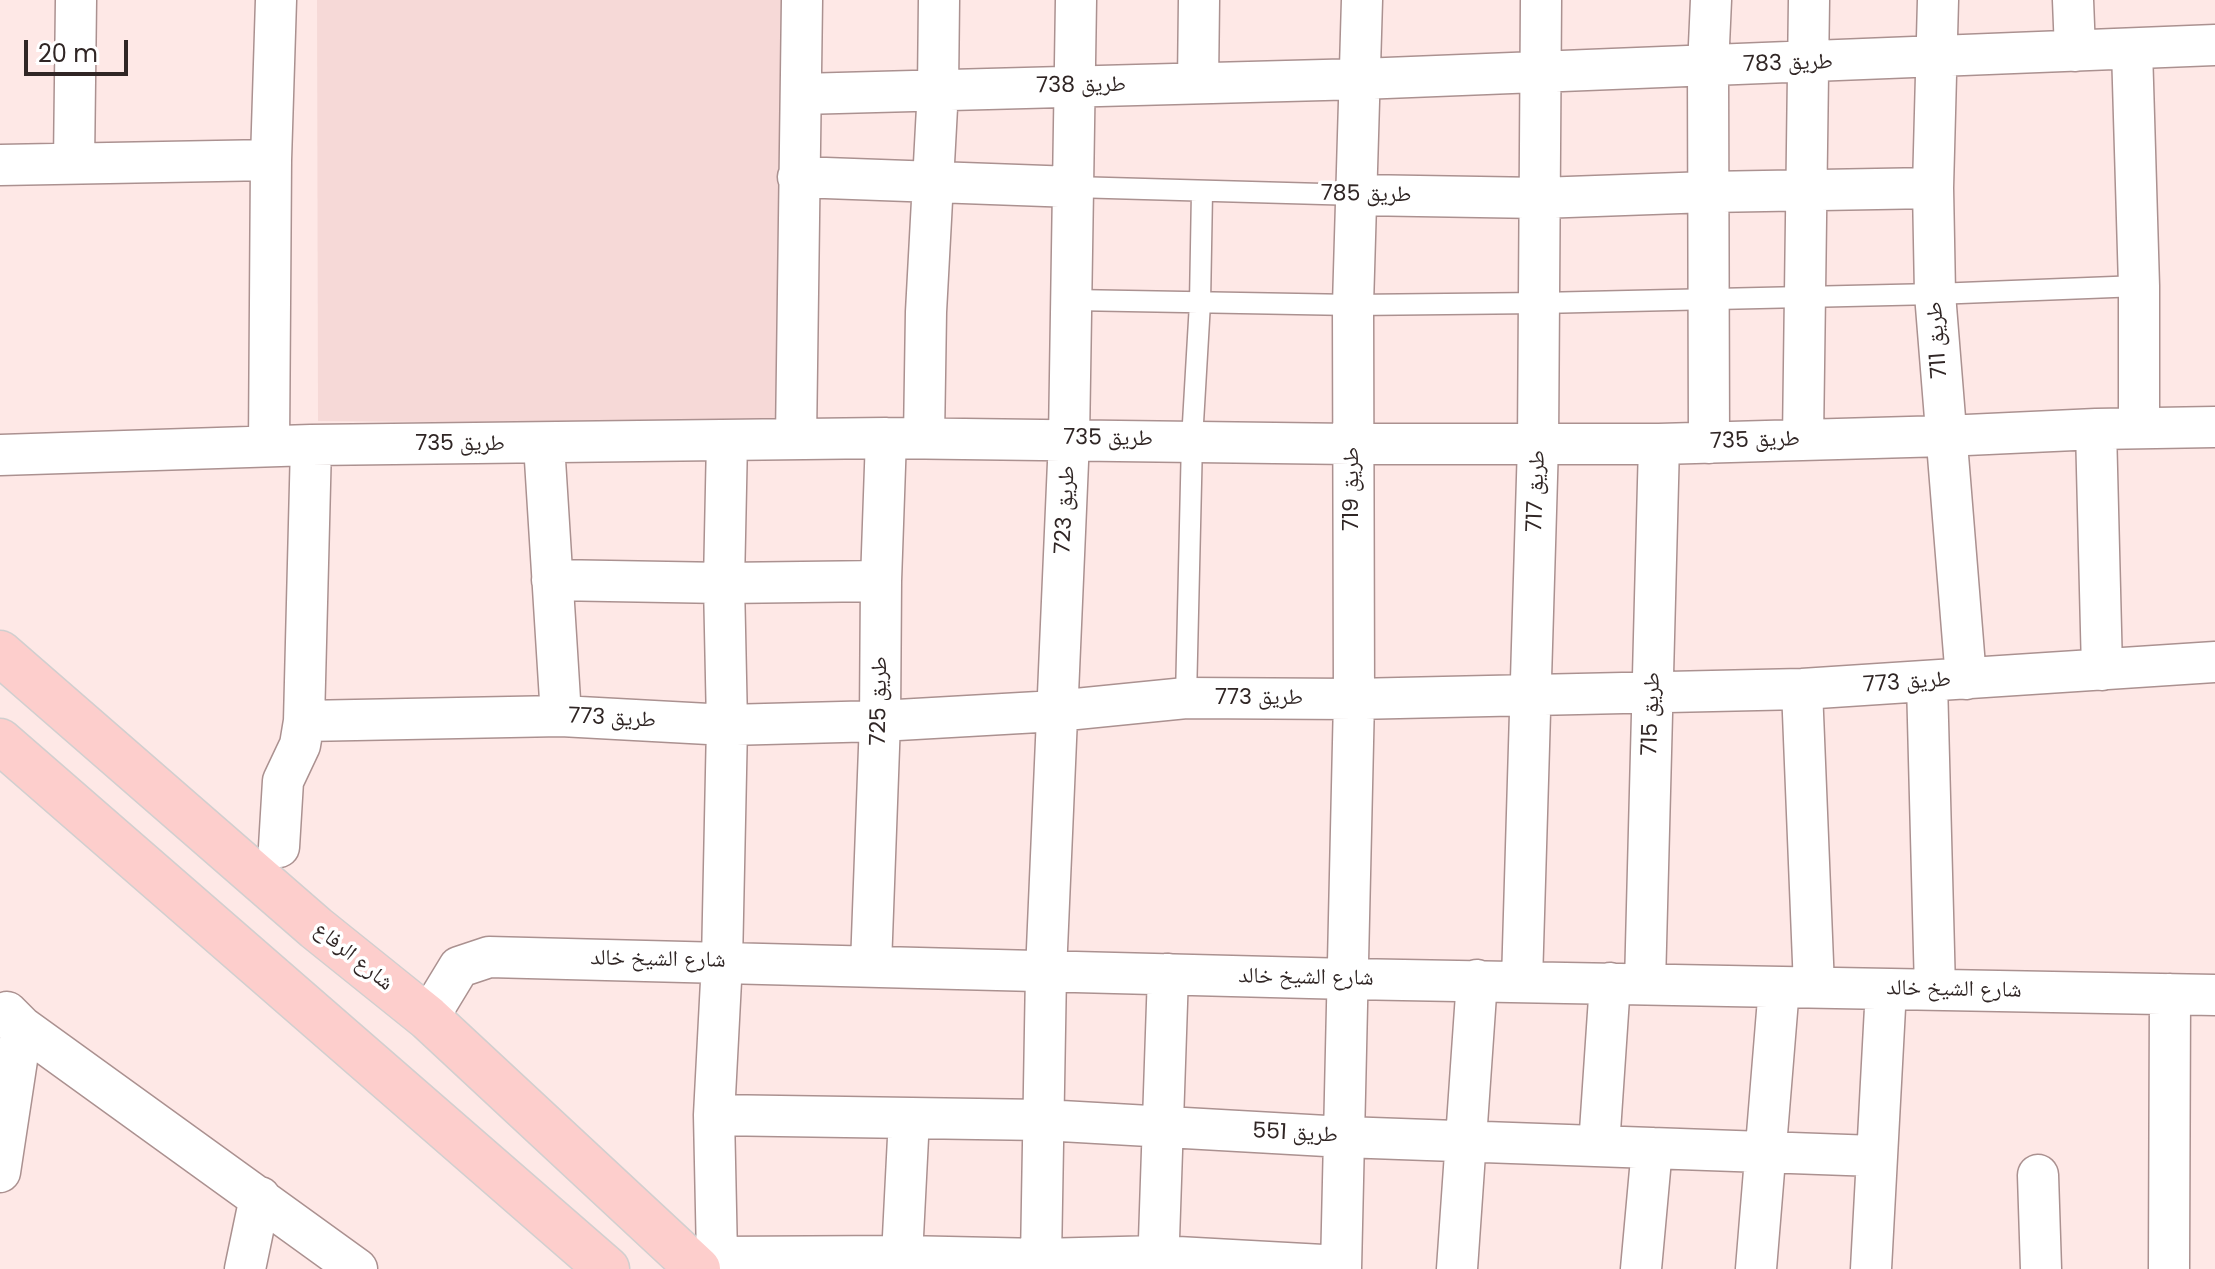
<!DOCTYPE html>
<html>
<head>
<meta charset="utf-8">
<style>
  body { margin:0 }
  #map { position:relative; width:2215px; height:1269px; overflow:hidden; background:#fee8e6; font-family:Poppins,sans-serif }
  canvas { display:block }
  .scale { position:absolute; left:24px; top:40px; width:104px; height:36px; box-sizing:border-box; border:4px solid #302625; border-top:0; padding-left:10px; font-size:24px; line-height:28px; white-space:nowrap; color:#302625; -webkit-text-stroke:6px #fff; paint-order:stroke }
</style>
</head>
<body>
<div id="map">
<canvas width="2215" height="1269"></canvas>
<div class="scale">20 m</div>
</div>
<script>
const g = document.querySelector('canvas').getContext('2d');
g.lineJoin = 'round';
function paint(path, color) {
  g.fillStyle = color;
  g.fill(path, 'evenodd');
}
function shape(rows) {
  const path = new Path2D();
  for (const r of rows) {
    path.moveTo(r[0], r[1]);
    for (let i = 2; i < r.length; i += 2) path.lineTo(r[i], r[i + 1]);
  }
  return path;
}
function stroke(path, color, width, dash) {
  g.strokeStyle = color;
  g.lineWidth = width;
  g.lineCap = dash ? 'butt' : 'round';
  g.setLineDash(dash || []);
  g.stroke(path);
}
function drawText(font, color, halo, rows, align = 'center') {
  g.font = font + ' Poppins,"Noto Naskh Arabic",sans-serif';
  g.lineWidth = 7;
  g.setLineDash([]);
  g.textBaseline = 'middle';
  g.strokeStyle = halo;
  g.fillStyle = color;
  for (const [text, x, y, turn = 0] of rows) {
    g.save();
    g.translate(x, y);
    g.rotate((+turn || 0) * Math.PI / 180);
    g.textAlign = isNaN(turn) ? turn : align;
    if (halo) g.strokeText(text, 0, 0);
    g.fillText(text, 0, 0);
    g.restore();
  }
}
paint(shape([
  [317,0,797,0,779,425,318,421]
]), '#f6d9d7');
const service = shape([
  [1073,187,1358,195],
  [1072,300,1353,305,1540,303,1935,294,2139,286],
  [1186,698,1192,440,1200,303,1202,192]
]);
const minor = shape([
  [1938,0,1933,188,1935,294,1966,679],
  [2073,0,2075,51],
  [2132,49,2139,286,2139,428],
  [1198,83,1199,0],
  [801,94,1361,79,2215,45],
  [74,163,76,0],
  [0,165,271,160],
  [798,177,1073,187],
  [1358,195,1540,198,1708,192,1933,188],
  [2096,429,2102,670],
  [924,438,926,312,938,89,939,0],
  [796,439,802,0],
  [1803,439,1809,0],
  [727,440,724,583,727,725,722,962,714,1115,717,1257,902,1256,1041,1259,1159,1256,1341,1266],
  [1709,443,1708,67,1711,0],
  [544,444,561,716],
  [269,446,271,160,276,0],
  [0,455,311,445,886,438,1352,444,1659,444,1945,436,2096,429,2215,427],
  [552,580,724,583,881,581],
  [1927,682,1935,990],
  [1802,689,1814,987],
  [304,721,561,716,727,725,880,721,1056,711,1186,698,1354,699,1802,689,2215,662],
  [279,847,283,781,300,745,304,721,311,445],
  [871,965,880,721,881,581,886,438],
  [1522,981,1538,444,1541,0],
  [1645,984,1659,444],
  [0,1014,22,1027,357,1269],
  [428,1018,459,967,489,957,1349,979,2215,995],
  [714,1115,1043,1120,1344,1137,1875,1156],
  [1599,1146,1610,983],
  [0,1172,22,1027,7,1012],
  [2038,1175,2041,1269],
  [902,1256,909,1118],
  [1041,1259,1046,972,1069,439,1076,0],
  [245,1269,260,1197],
  [1158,1269,1168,974],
  [1341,1269,1354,699,1353,305,1362,0],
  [1457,1269,1477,980],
  [1641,1269,1652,1148],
  [1756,1269,1779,987],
  [1871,1269,1886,989],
  [2169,1269,2170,994]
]);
const primary = shape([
  [0,653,316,928,428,1018,698,1269],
  [0,741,607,1269]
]);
stroke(service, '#ab9190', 23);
stroke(minor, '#ab9190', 43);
stroke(primary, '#d1cfcf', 47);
stroke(service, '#fff', 20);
stroke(minor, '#fff', 40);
stroke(primary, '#fdcecc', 44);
drawText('22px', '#302625', '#fff', [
  ["طريق 783",1788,64,-2],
  ["طريق 738",1081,86,-1],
  ["طريق 785",1366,195,1],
  ["طريق 711",1938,340,-94],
  ["طريق 735",1108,439,1],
  ["طريق 735",1755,441,-2],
  ["طريق 735",460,444],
  ["طريق 719",1352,489,-90],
  ["طريق 717",1537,491,-88],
  ["طريق 723",1066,510,-87],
  ["طريق 773",1907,683,-4],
  ["طريق 773",1259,698],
  ["طريق 725",880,701,-89],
  ["طريق 715",1652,714,-88],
  ["طريق 773",612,719,3],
  ["شارع الرفاع",353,957,39],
  ["شارع الشيخ خالد",658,960,1],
  ["شارع الشيخ خالد",1306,978,1],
  ["شارع الشيخ خالد",1954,990,1],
  ["طريق 551",1295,1134,3]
]);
</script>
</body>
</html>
